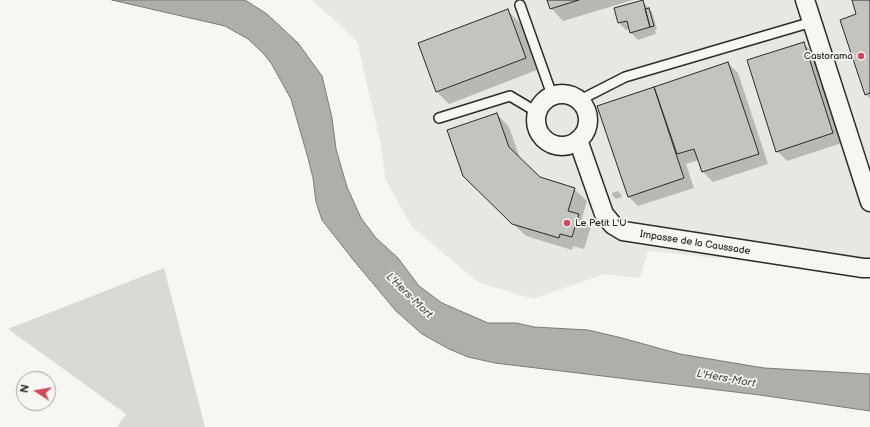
<!DOCTYPE html>
<html>
<head>
<meta charset="utf-8">
<style>
  body { margin:0 }
  #map { position:relative; width:870px; height:427px; overflow:hidden; background:#f6f6f2; font-family:"Balsamiq Sans",sans-serif }
  canvas { display:block }
  .north { position:absolute; left:16px; top:371px; width:40px; height:40px; box-sizing:border-box; background:#f6f6f2; border:1px solid #a5a5a2; border-radius:50%; rotate:282deg; font-size:11px; font-weight:700; line-height:16px; text-align:center; color:#2b2b2b }
  .north::after { content:''; display:block; margin:auto; width:14px; height:18px; background:#d1495b; clip-path:polygon(50% 0,100% 100%,50% 72%,0 100%) }
</style>
</head>
<body>
<div id="map">
<canvas width="870" height="427"></canvas>
<div class="north">N</div>
</div>
<script>
const g = document.querySelector('canvas').getContext('2d');
g.lineJoin = 'round';
function paint(path, color) {
  g.fillStyle = color;
  g.fill(path, 'evenodd');
}
function shape(rows) {
  const path = new Path2D();
  for (const r of rows) {
    if (r.length === 3) {
      path.moveTo(r[0] + r[2], r[1]);
      path.arc(r[0], r[1], r[2], 0, 2 * Math.PI);
      continue;
    }
    path.moveTo(r[0], r[1]);
    for (let i = 2; i < r.length; i += 2) path.lineTo(r[i], r[i + 1]);
  }
  return path;
}
function stroke(path, color, width, dash) {
  g.strokeStyle = color;
  g.lineWidth = width;
  g.lineCap = dash ? 'butt' : 'round';
  g.setLineDash(dash || []);
  g.stroke(path);
}
function drawText(font, color, halo, rows, align = 'center') {
  g.font = font + ' "Balsamiq Sans",sans-serif';
  g.lineWidth = 3.5;
  g.setLineDash([]);
  g.textBaseline = 'middle';
  g.strokeStyle = halo;
  g.fillStyle = color;
  for (const [text, x, y, turn = 0] of rows) {
    g.save();
    g.translate(x, y);
    g.rotate((+turn || 0) * Math.PI / 180);
    g.textAlign = isNaN(turn) ? turn : align;
    if (halo) g.strokeText(text, 0, 0);
    g.fillText(text, 0, 0);
    g.restore();
  }
}
paint(shape([
  [312,0,870,0,870,274,648,251,640,278,604,274,533,299,478,282,411,226,385,178,381,145,357,41]
]), '#e7e7e3');
paint(shape([
  [164,268,205,427,117,427,126,414,8,329]
]), '#d9d9d5');
const water = shape([
  [112,0,245,0,267,14,298,43,322,76,332,118,336,149,347,187,361,218,376,238,398,258,419,286,442,303,488,323,516,323,534,327,588,330,622,338,680,354,764,368,870,374,870,411,760,395,495,363,468,357,449,349,422,334,396,311,355,262,322,220,316,202,313,178,308,158,291,99,271,63,262,52,248,39,225,26,112,0]
]);
paint(water, '#aeaeab');
stroke(water, '#7a7a78', 1);
paint(shape([
  [548,0,633,0,563,21,551,8],
  [870,0,870,99,866,94,858,15],
  [642,1,652,12,657,29,655,30,656,34,638,40,631,33,630,29,626,30,619,23,615,9],
  [507,10,520,23,537,70,449,104,436,91],
  [803,43,813,53,842,143,787,161,777,151],
  [728,63,738,73,768,164,713,182,703,172,699,160,686,164,694,188,638,206,628,196,599,106],
  [497,114,509,127,521,161,539,178,574,189,587,201,582,218,591,227,584,249,573,246,572,250,526,236,477,189],
  [617,191,621,194,622,197,616,199,613,196,612,193]
]), '#0003');
const building = shape([
  [547,0,579,0,550,9,547,0],
  [643,0,650,27,630,33,627,21,618,23,614,8,643,0],
  [852,0,870,0,870,93,865,95,840,20,856,14,852,0],
  [649,8,654,26,650,27,645,9,649,8],
  [508,9,526,58,436,92,418,43,508,9],
  [804,42,833,133,776,152,747,60,804,42],
  [728,62,759,154,702,172,694,149,677,154,654,87,728,62],
  [654,87,684,178,628,197,597,106,654,87],
  [497,113,509,147,540,177,575,188,568,211,579,214,572,237,560,234,559,238,512,224,463,176,447,130,497,113]
]);
paint(building, '#c3c3c0');
stroke(building, '#2b2b2b', 1);
const lane = shape([
  [520,5,552,95],
  [580,100,625,77,812,22],
  [439,118,510,96,537,112]
]);
const street = shape([
  [805,0,870,202],
  [562,120,26],
  [578,140,604,214,613,225,623,231,863,268,870,268]
]);
stroke(lane, '#2b2b2b', 12);
stroke(street, '#2b2b2b', 21);
stroke(lane, '#f6f6f2', 9);
stroke(street, '#f6f6f2', 18);
for (const [x, y, r, color] of [
  [861,56,4,"#d1495b"],
  [567,223,4,"#d1495b"]
]) {
  const dot = new Path2D();
  dot.arc(x, y, r, 0, 2 * Math.PI);
  g.fillStyle = color;
  g.fill(dot);
  stroke(dot, '#f6f6f2', 1.5);
}
drawText('10px', '#2b2b2b', '#f6f6f2', [
  ["Castorama",853,56],
  ["Le Petit L'U",575,223,"left"]
], 'right');
drawText('10px', '#2b2b2b', '#f6f6f2', [
  ["Impasse de la Caussade",695,243,9]
]);
drawText('italic 11px', '#525251', '#f6f6f2', [
  ["L'Hers-Mort",409,296,44],
  ["L'Hers-Mort",726,379,10]
]);
</script>
</body>
</html>
